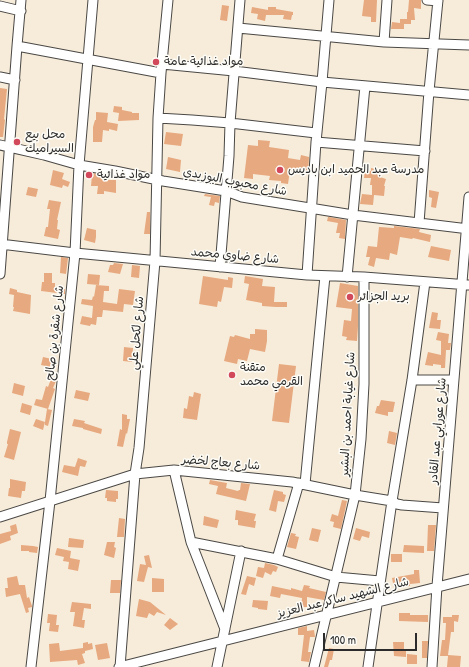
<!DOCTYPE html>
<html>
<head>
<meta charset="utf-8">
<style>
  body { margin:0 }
  #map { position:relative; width:469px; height:667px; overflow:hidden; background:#f7ecda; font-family:"Patrick Hand",sans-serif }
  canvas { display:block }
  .scale { position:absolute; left:323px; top:633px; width:94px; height:18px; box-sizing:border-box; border:2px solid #2b2b2b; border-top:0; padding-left:5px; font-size:12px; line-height:14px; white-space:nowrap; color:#2b2b2b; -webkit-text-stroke:3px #fdfcf7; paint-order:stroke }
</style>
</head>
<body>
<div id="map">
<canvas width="469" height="667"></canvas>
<div class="scale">100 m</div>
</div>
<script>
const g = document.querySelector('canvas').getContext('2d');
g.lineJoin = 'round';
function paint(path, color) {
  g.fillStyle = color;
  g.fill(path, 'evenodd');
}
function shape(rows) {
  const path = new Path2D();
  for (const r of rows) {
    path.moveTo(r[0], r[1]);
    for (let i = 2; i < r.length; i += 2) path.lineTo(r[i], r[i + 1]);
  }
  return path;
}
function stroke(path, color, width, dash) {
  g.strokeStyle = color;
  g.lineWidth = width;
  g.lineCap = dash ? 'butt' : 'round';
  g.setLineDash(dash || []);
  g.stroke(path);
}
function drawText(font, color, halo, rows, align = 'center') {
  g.font = font + ' "Patrick Hand","Playpen Sans Arabic",sans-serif';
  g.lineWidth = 3;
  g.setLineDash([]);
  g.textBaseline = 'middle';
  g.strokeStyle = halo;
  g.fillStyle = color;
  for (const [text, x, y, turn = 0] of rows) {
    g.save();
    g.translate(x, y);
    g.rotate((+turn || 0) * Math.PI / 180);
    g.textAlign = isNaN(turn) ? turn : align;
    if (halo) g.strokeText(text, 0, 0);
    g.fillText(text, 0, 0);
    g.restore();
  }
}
paint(shape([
  [364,0,377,0,376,22,371,22,371,17,362,16],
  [409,0,421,0,421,9,414,8,415,20,411,20,411,24,404,24,404,29,391,29,392,22,400,23,400,19,407,19,407,12,408,12],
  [222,5,229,6,227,21,220,20],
  [252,7,268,10,268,7,276,7,276,9,293,12,293,15,292,15,291,20,283,19,284,15,266,15,265,21,257,19,258,14,251,13],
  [0,88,7,89,4,119,5,120,3,137,0,137],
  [114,106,122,107,122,110,132,112,132,113,139,113,139,120,118,121,119,113,113,112],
  [96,112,108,113,107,122,118,124,117,131,109,129,109,131,103,130,102,142,93,142,93,127,95,120,96,120],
  [166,132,183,134,181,146,164,144],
  [258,140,270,141,269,147,289,150,288,158,300,160,301,155,309,157,308,174,290,170,288,184,281,183,281,181,269,180,270,176,253,174,253,179,244,178,248,145,258,146],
  [168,157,181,160,180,172,166,169],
  [371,168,381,170,380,177,386,179,384,186,385,186,384,196,374,195,373,205,360,204,362,194,372,195,372,185,370,185,371,178,364,178,365,170,371,171],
  [53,170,64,173,62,179,70,182,68,187,63,185,62,188,50,185],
  [93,173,108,176,108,180,116,180,116,193,104,191,104,194,97,194,98,186,91,186,92,175],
  [28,187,38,189,36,197,26,195],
  [429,190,439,192,436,208,431,207,432,198,429,197],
  [205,194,220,196,219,203,215,202,214,206,209,205,211,197,204,196],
  [49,200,61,202,57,220,58,220,57,229,60,230,58,239,44,236,46,227,48,227,50,209,47,209],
  [147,212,150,212,150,234,144,234],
  [323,216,346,220,345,239,339,238,340,233,336,233,338,223,327,221,328,217],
  [394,226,420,229,419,232,431,235,430,242,413,238,412,239,400,237,397,255,390,253,389,260,376,258,374,267,368,265,370,257,366,257,368,246,377,247,379,227,394,228],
  [87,228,96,230,96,237,95,243,84,240],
  [431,246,451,250,449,261,428,257],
  [61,257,68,258,66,274,60,273],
  [114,263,123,264,120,274,108,272,110,265,113,265],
  [132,265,140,266,139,278,131,277],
  [44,273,52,273,52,283,55,283,55,288,65,289,65,294,41,291,42,282,44,282],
  [88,274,100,275,99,285,87,284],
  [203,276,228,280,228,277,233,278,232,288,224,287,221,302,218,301,217,307,199,304],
  [245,276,263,279,262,286,275,287,274,302,287,302,287,307,276,307,262,306,262,303,246,300,249,284,244,283],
  [340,283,358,286,358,326,357,341,346,340,347,337,342,336,344,320,351,321,352,309,336,307],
  [96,285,109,286,109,291,104,291,103,302,117,304,119,289,135,291,133,305,124,304,123,312,103,310,102,317,97,317,96,325,91,324,90,326,80,324,82,316,92,318,93,306,81,304,82,299,92,300,93,296,94,297],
  [10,288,17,290,17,292,31,295,30,314,13,311,14,307,13,307,14,295,9,294],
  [432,312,438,313,437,320,441,320,440,329,429,328],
  [255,329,267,330,267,341,265,352,250,349,247,361,238,359,237,364,224,361,230,336,234,337,235,335,250,339,250,334,255,334],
  [438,332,449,334,448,343,451,343,450,350,446,350,445,368,441,368,441,365,433,364,433,366,425,365,428,352,441,355,441,341,436,340],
  [124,347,133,348,132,362,123,361],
  [43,357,52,359,50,367,41,365],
  [279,364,296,366,289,423,272,421],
  [51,379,56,381,53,388,55,389,48,409,34,405,36,399,42,400,46,386,48,387],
  [14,383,25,386,23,396,12,393],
  [76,390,90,393,88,401,74,398],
  [194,392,201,394,197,420,183,418,184,408,187,409,189,396,193,397],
  [381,400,395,402,393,412,388,412,388,416,375,413,377,406,379,406],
  [22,403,32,406,30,415,20,412],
  [47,409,52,410,48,426,45,425,45,422,43,430,33,426,36,419,45,422],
  [122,414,127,415,127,419,130,419,127,434,126,433,123,447,117,446,120,429,122,430],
  [74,419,85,421,84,423,102,429,101,434,83,429,83,428,72,426],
  [10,429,21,432,14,460,4,457,8,444,7,444,7,442],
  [389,431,397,433,395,445,387,443],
  [78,458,87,461,85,467,80,466,78,476,62,472,64,465,75,467],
  [10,479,26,482,25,491,22,491,21,498,8,496,9,488,10,488],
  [210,480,227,483,226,488,238,491,239,490,240,490,241,483,250,484,246,501,216,494,218,486,209,484],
  [106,490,118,491,118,499,116,499,116,502,107,501,107,498,105,498],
  [274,490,283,492,283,494,286,495,284,502,278,501,276,512,269,510],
  [342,500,347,501,341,529,333,527,334,522,330,521,332,514,338,516],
  [236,510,256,514,254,521,256,521,255,528,238,525,238,520,235,520],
  [204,516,219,520,217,528,203,525],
  [119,518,125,519,124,537,117,537],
  [16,524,18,533,10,536,11,540,0,544,0,534,11,531,10,526],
  [428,525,436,525,434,551,427,551],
  [312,528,321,530,318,542,309,540],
  [356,528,370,532,369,538,362,536,360,541,353,539],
  [291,533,296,534,295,536,299,537,296,549,287,547],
  [69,538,84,540,83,548,68,547],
  [107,542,115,542,114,547,116,548,114,558,104,555],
  [21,545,33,546,38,547,37,553,29,552,29,551,21,551],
  [404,545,424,546,424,553,403,552],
  [57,548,71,551,70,558,80,560,78,571,68,569,69,562,63,561,64,557,55,555],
  [391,554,402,554,402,562,391,562],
  [149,555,152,568,148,567,144,582,137,581,140,564,146,565,144,556],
  [265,563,274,565,278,567,276,572,273,571,271,575,265,572,263,578,256,576,258,567,264,568],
  [414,570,419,570,420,583,410,584,410,586,394,588,392,578,414,574],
  [17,576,19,585,25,585,27,598,29,597,32,606,32,607,28,608,29,612,26,613,20,594,6,597,5,588,8,588,7,578],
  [247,576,256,578,254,586,249,584,246,595,241,594],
  [152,578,164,579,164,592,152,592],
  [111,580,121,580,120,593,110,593],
  [304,585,310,586,309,588,326,592,324,600,307,597,307,607,301,607,302,598,281,594,280,598,270,596,272,586,291,590,291,588,302,591],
  [139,599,150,602,166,615,157,612,154,616,149,613,147,618,136,616],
  [253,600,268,601,267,610,258,609,258,608,252,607],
  [72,602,91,604,91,609,84,608,82,620,85,620,84,628,73,626,75,612,70,612],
  [399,613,410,613,410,615,428,615,428,622,399,621],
  [48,614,57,615,56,625,59,625,58,632,49,631,50,623,47,623],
  [452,615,459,615,458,622,454,621,454,632,451,632,448,655,461,656,460,667,447,667,448,656,440,656,442,640,445,640,446,623,443,623,443,617,452,617],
  [170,618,178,624,170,630,164,625],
  [307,626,307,631,314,630,315,637,310,637,308,652,311,652,309,662,301,661,304,635,298,635,298,628],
  [422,641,428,641,427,658,422,658],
  [88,642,88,644,92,643,93,649,85,651,85,653,82,654,85,663,78,665,77,660,50,662,49,644,59,643,60,651,83,648,83,643],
  [393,642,404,642,404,651,406,651,406,657,394,656],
  [107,643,110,658,98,660,95,645],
  [329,648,334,649,332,660,330,660,328,667,324,667],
  [407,654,417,655,417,664,407,664]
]), '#e7a97f');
const minor = shape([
  [427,0,438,1],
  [0,6,21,11],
  [238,28,384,42,469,45],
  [384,42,387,0],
  [17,46,161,73],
  [162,64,234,71,322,82,469,95],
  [0,77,15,80],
  [158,118,192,120,230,123,316,133],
  [316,142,425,151],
  [0,145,44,155,79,165,115,171,163,181,226,191,242,197,248,198,353,215,469,229],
  [419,223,429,91,438,0],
  [0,244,75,253,307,275,364,277,469,285],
  [220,267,229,156,230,123,240,0],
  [0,274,17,46,21,0],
  [307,275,316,142,322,82,329,0],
  [347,277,365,86],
  [412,380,454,380],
  [174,470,191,542,225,629],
  [305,484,325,276],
  [0,517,135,474,174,470,292,482,355,495,392,501,397,504,402,505,443,508],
  [191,542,277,559,336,577,380,581],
  [277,559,299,483],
  [31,667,50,501,75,253,79,165,93,0],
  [119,667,469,579],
  [120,667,135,474,139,448,155,261,158,118,161,73,168,0],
  [217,667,241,551],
  [314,667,355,495,361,439,364,384,364,277],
  [368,667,392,501,412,380,425,282],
  [432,667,437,586,469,197]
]);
stroke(minor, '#4a4845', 11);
stroke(minor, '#fff', 9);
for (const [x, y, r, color] of [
  [156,62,4,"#d1495b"],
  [17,142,4,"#d1495b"],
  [280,170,4,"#d1495b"],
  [89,175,4,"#d1495b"],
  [350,297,4,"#d1495b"],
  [232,375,4,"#d1495b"]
]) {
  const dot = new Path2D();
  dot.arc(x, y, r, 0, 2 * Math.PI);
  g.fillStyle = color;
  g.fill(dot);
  stroke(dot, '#fdfcf7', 1.5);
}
drawText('12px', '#2b2b2b', '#fdfcf7', [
  ["مواد غذائية عامة",164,62],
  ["محل بيع",25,135],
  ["السيراميك",25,149],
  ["مدرسة عبد الحميد ابن باديس",288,170],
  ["مواد غذائية",97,175],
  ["بريد الجزائر",358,297],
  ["متقنة",240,368],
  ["القرمي محمد",240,382]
], 'left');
drawText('12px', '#2b2b2b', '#fdfcf7', [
  ["شارع محبوب البوزيدي",235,182,11],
  ["شارع ضاوي محمد",235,256,5],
  ["شارع شقرة بن صالح",55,333,-84],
  ["شارع لكحل علي",137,333,-85],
  ["شارع غيابة احمد بن البشير",348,414,-87],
  ["شارع عورابي عبد القادر",438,431,-85],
  ["شارع بعاج لخضر",221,463,5],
  ["شارع الشهيد ساكر عبد العزيز",343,598,-14]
]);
</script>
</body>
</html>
